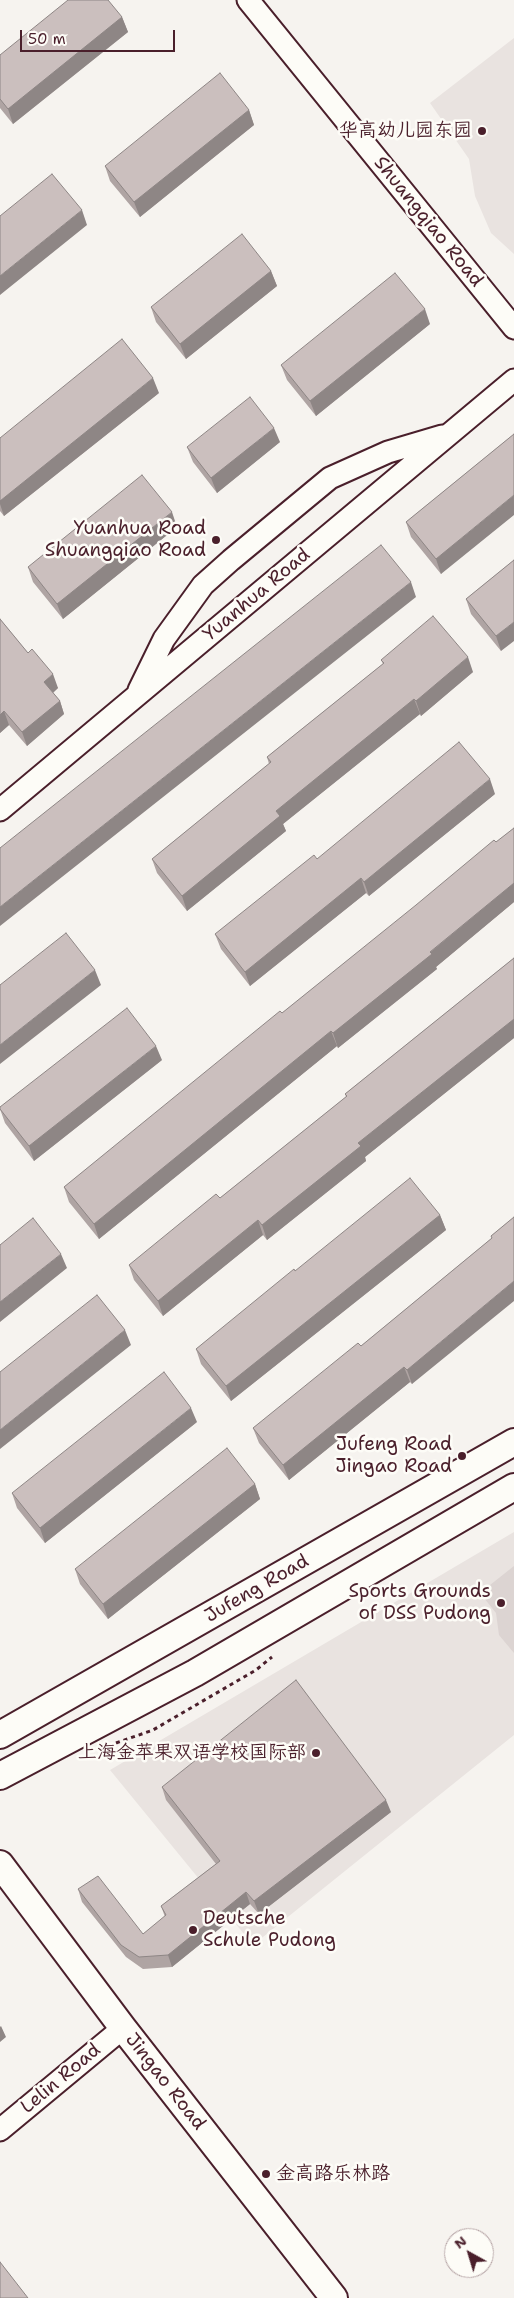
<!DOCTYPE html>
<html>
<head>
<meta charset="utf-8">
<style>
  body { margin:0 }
  #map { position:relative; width:514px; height:2298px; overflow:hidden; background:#f6f3ef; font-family:"Shantell Sans",sans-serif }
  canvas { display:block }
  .north { position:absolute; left:444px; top:2228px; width:50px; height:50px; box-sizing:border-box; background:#fdfcf7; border:1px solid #b5a4a5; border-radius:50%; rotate:321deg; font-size:14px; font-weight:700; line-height:20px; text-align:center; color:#4a1f2b }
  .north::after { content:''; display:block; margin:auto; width:18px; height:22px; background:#4a1f2b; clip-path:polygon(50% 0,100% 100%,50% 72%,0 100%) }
  .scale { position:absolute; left:20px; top:30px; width:155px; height:22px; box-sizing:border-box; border:2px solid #4a1f2b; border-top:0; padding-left:6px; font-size:15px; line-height:18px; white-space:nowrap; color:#4a1f2b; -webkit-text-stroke:4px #fdfcf7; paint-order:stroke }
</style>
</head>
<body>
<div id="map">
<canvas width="514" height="2298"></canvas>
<div class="north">N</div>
<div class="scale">50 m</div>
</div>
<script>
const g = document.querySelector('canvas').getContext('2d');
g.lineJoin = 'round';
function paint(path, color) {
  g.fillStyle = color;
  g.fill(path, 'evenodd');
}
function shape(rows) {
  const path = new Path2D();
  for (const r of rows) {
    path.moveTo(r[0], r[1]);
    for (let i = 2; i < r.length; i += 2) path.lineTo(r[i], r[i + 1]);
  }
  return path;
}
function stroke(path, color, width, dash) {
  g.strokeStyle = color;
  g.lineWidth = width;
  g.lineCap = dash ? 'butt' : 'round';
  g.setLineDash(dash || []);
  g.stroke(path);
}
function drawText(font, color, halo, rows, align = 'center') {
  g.font = font + ' "Shantell Sans","LXGW WenKai TC",sans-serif';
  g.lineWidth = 5;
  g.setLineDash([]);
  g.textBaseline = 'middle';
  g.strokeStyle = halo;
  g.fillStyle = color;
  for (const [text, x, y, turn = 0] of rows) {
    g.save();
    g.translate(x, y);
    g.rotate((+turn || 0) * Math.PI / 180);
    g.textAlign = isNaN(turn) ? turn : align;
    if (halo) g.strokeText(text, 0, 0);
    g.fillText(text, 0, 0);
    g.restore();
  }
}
paint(shape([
  [514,38,514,254,491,233,475,196,469,159,430,103],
  [514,1532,514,1735,253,1945,110,1770]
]), '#e9e3e0');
paint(shape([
  [514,1566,514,1653,499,1635,496,1613,480,1593]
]), '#dcd4d2');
const minor = shape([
  [248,0,514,328],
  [139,690,164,639,203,585,231,560,330,478,388,452,442,436],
  [0,810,514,380],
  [0,2130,123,2028]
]);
const major = shape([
  [0,1735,514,1442],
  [0,1776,195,1673,514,1487],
  [0,1864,123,2028,334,2298]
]);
stroke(minor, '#4a1f2b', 25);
stroke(major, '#4a1f2b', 30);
stroke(shape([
  [116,1743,153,1730,256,1670,272,1657]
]), '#4a1f2b', 3, [4, 4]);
stroke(minor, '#fdfcf7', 21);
stroke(major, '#fdfcf7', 26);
paint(shape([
  [122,17,128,32,13,124,0,108,0,55],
  [249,110,254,125,140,217,110,181,105,166],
  [271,271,277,286,186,359,156,322,151,307],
  [430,324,316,416,287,380,281,365],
  [159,393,4,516,0,511,0,438],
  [514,434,441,574,411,537,406,522],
  [280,442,217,493,193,462,187,447],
  [177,527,63,619,33,582,28,567],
  [514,560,501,651,471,614,466,599],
  [0,619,28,653,58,688,53,693,60,701,64,714,27,746,9,725,0,733],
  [381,660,473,672,421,716,420,714,283,824,286,831,187,911,157,873,152,859,269,764,267,757,383,664],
  [495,794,369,896,366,893,250,986,221,949,215,934,317,859],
  [514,828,514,902,436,967,437,969,338,1048,337,1046,99,1239,69,1202,64,1187],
  [514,958,514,1038,365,1157,366,1161,267,1240,263,1235,163,1316,134,1280,129,1265,220,1198,346,1097,345,1094],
  [162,1060,34,1161,5,1123,0,1109,0,1107],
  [440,1215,446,1230,231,1401,201,1364,196,1349,295,1271],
  [514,1217,412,1384,410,1382,289,1480,259,1443,253,1428,361,1346,492,1238,491,1236],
  [197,1422,45,1543,17,1508,12,1493],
  [255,1484,260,1499,108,1619,80,1584,75,1569],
  [162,1787,391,1812,259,1914,250,1904,172,1967,143,1969,126,1957,82,1902,78,1889,143,1934,165,1917,161,1906,216,1864,166,1800]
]), '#afa4a3');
paint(shape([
  [122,17,128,32,13,124,8,109],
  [249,110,254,125,140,217,134,202],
  [82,210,87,225,0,295,0,276],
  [271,271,277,286,186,359,180,344],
  [425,309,430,324,316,416,310,401],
  [153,378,159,393,4,516,0,504,0,501],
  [274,428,280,442,217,493,211,478],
  [514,495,514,515,441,574,436,559],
  [172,512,177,527,63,619,57,604],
  [411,582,416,597,0,926,0,907],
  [514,622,514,641,501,651,496,636],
  [468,657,473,672,421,716,416,701],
  [53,674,58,688,49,696,44,682],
  [414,699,420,714,283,824,286,831,187,911,182,896,276,811],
  [60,701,64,714,27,746,22,732],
  [4,711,9,725,0,733,0,715],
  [490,779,495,794,369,896,364,882],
  [361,878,366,893,250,986,245,972],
  [514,883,514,902,436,967,437,969,338,1048,333,1033],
  [95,970,101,985,0,1064,0,1045],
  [514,1019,514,1038,365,1157,366,1161,267,1240,262,1225,358,1143],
  [331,1031,337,1046,99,1239,94,1224],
  [156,1046,162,1060,34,1161,29,1146],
  [440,1215,446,1230,231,1401,226,1386],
  [258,1220,263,1235,163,1316,158,1301],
  [61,1254,67,1268,0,1322,0,1302],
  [514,1281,514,1301,412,1384,407,1370],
  [125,1330,131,1345,0,1449,0,1430],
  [404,1367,410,1382,289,1480,283,1465],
  [191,1408,197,1422,45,1543,40,1528],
  [255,1484,260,1499,108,1619,103,1604],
  [386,1800,391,1812,259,1914,254,1901],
  [246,1892,250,1904,172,1967,168,1955],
  [1,2026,6,2037,0,2042,0,2027]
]), '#8e8685');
const building = shape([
  [68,0,108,0,122,17,8,109,0,99,0,55,68,0],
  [220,73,249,110,134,202,105,166,220,73],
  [52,174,82,210,0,276,0,216,52,174],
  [242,234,271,271,180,344,151,307,242,234],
  [395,273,425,309,310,401,281,365,395,273],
  [122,339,153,378,0,501,0,438,122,339],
  [250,397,274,428,211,478,187,447,250,397],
  [514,434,514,495,436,559,406,522,514,434],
  [142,475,172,512,57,604,28,567,142,475],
  [381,545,411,582,0,907,0,848,381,545],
  [514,560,514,622,496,636,466,599,514,560],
  [433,616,468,657,416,701,414,699,276,811,280,816,182,896,152,859,271,762,267,757,384,663,381,660,433,616],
  [0,619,28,653,32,649,53,674,44,682,60,701,22,732,4,711,0,715,0,619],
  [459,742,490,779,364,882,361,878,245,972,215,934,314,855,317,859,459,742],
  [514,828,514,883,430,952,432,954,333,1033,331,1031,94,1224,64,1187,280,1011,282,1013,416,905,494,840,496,842,514,828],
  [66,933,95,970,0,1045,0,985,66,933],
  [514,958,514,1019,358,1143,361,1146,262,1225,258,1220,158,1301,129,1265,216,1194,220,1198,347,1096,345,1094,514,958],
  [127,1008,156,1046,29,1146,0,1109,0,1107,127,1008],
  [410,1178,440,1215,226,1386,196,1349,294,1269,295,1271,410,1178],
  [514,1217,514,1281,407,1370,404,1367,283,1465,253,1428,358,1343,361,1346,492,1238,491,1236,514,1217],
  [33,1218,61,1254,0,1302,0,1245,33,1218],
  [97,1295,125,1330,0,1430,0,1372,97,1295],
  [164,1372,191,1408,40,1528,12,1493,164,1372],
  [227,1448,255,1484,103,1604,75,1569,227,1448],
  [296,1680,386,1800,254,1901,246,1892,168,1955,139,1957,121,1945,78,1889,98,1876,143,1934,166,1915,161,1906,220,1861,162,1787,296,1680],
  [0,2262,28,2298,0,2298,0,2262]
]);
paint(building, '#cbbfbe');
stroke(building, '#8e8685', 1);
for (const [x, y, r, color] of [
  [482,131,5,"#4a1f2b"],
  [216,540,5,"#4a1f2b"],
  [462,1456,5,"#4a1f2b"],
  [501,1603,5,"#4a1f2b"],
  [316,1753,5,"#4a1f2b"],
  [193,1930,5,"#4a1f2b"],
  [266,2174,5,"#4a1f2b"]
]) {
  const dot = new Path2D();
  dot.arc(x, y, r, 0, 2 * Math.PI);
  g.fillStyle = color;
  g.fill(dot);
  stroke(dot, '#fdfcf7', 2);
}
drawText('19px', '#4a1f2b', '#fdfcf7', [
  ["华高幼儿园东园",472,131],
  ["Yuanhua Road",206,529],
  ["Shuangqiao Road",206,551],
  ["Jufeng Road",452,1445],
  ["Jingao Road",452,1467],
  ["Sports Grounds",491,1592],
  ["of DSS Pudong",491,1614],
  ["上海金苹果双语学校国际部",306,1753],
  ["Deutsche",203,1919,"left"],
  ["Schule Pudong",203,1941,"left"],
  ["金高路乐林路",276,2174,"left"]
], 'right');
drawText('19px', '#4a1f2b', '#fdfcf7', [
  ["Shuangqiao Road",428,222,51],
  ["Yuanhua Road",257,595,-40],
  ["Jufeng Road",257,1589,-30],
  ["Lelin Road",61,2079,-40],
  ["Jingao Road",165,2082,52]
]);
</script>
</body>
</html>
